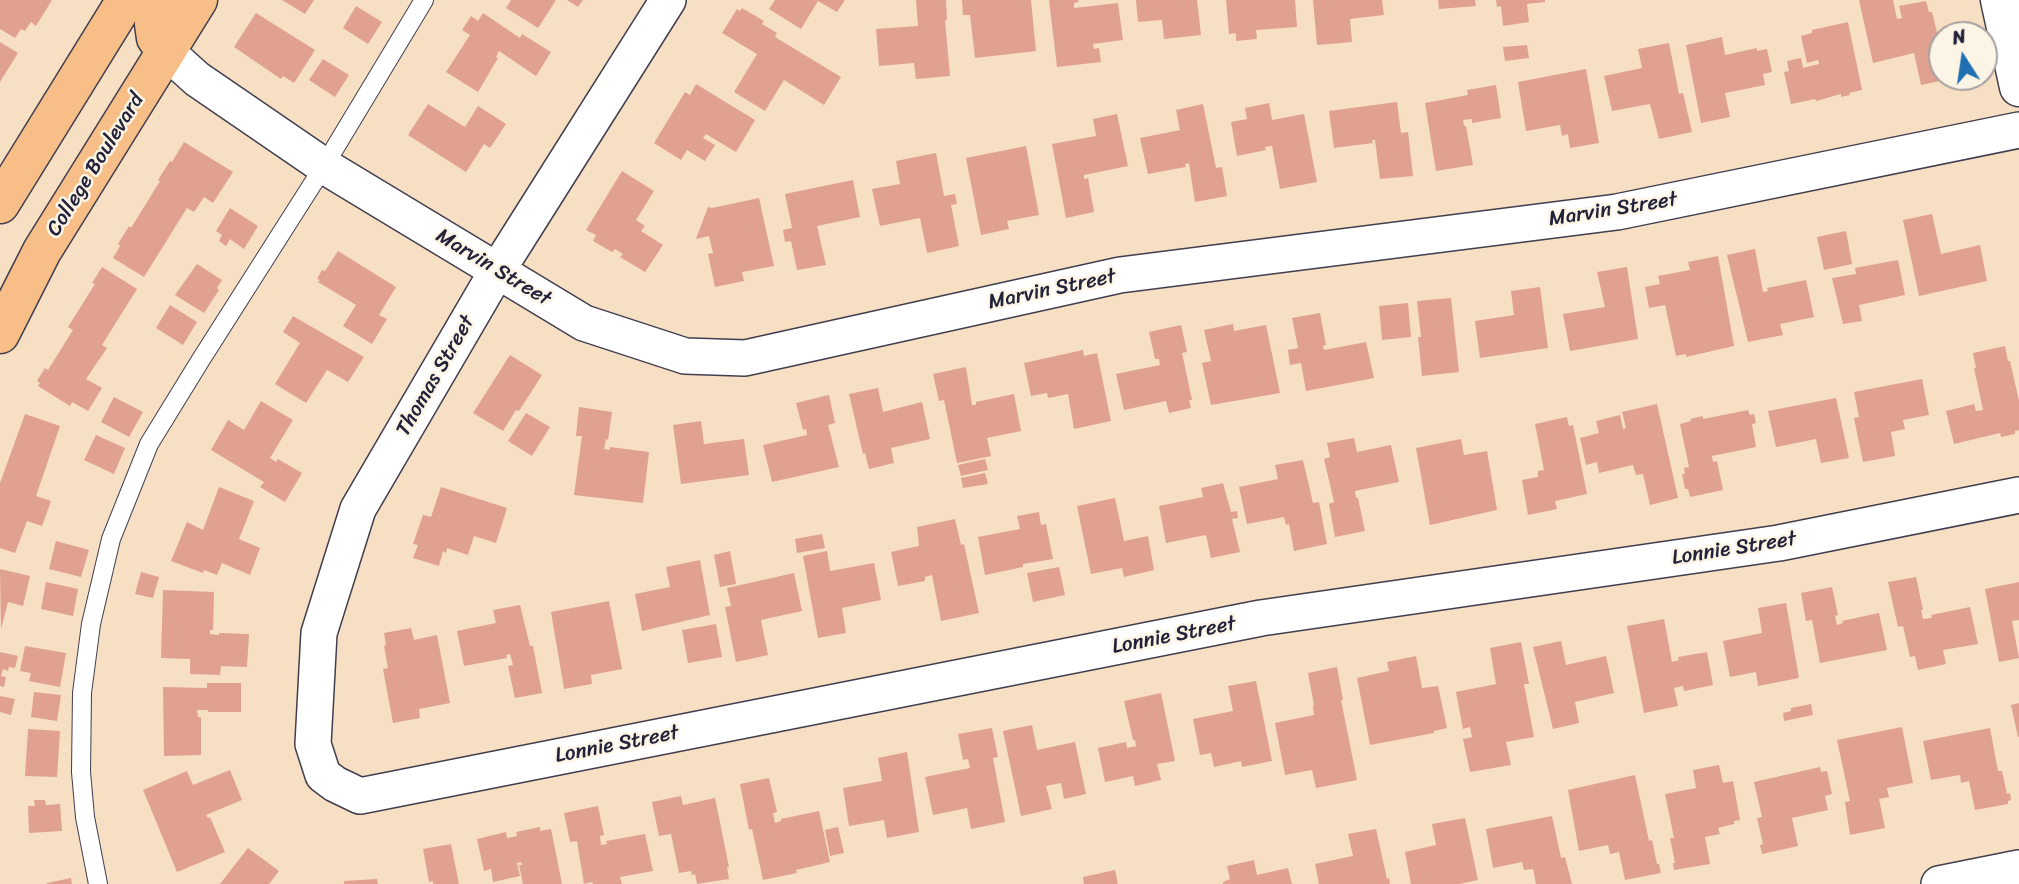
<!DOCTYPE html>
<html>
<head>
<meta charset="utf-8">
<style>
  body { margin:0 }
  #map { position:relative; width:2019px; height:884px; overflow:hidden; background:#f6dfc3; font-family:Sriracha,sans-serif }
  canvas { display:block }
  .north { position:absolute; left:1928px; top:21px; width:70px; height:70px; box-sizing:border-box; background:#fcf5e5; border:2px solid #a5a1a1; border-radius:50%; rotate:348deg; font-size:19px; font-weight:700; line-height:28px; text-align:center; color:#22223b }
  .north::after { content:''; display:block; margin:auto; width:24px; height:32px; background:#1f6fb2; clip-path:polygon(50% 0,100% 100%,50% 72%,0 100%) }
</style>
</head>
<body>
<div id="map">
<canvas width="2019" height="884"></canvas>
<div class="north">N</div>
</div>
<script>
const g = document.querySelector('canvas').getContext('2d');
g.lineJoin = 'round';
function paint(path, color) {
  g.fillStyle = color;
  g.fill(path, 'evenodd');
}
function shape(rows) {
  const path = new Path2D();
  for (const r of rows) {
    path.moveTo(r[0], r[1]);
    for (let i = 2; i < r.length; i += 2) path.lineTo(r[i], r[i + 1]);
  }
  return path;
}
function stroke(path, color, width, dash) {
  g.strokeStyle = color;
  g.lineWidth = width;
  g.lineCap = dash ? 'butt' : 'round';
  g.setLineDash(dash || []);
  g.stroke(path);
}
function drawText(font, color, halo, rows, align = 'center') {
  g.font = font + ' Sriracha,sans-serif';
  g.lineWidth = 5;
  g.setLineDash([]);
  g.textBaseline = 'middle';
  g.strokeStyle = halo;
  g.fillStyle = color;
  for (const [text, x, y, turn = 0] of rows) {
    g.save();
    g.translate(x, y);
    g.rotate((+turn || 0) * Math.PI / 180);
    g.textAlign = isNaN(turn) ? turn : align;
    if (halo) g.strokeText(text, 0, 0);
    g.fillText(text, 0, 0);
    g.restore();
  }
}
paint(shape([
  [0,0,52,0,36,26,31,22,25,31,21,29,15,38,0,29],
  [282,0,314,0,305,14],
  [511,0,556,0,538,28,506,8],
  [567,0,583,0,578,7],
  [775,0,845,0,837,12,818,1,801,29,769,9],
  [916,0,946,0,947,20,945,20,950,76,916,79,914,63,879,66,876,29,918,26],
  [962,0,1031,0,1036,51,975,58,970,15,963,15],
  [1049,0,1078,0,1079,2,1074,3,1074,8,1118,3,1123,40,1093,44,1094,49,1099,48,1101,62,1057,67],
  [1136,0,1197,0,1201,35,1164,39,1162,20,1138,22],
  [1226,0,1295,0,1297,27,1256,30,1257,39,1236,41,1236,33,1229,34],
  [1313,0,1382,0,1384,15,1350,19,1352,42,1317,45],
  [1438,0,1475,0,1476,6,1439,9],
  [1496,0,1545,0,1545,2,1527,4,1529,22,1503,26,1501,6,1497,7],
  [1859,0,1893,0,1897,19,1902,18,1899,6,1926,1,1929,12,1932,12,1942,53,1942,77,1955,78,1921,85,1914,53,1873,63],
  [356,6,382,22,368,44,343,28],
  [742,8,764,21,762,24,777,33,775,37,841,77,824,105,784,80,765,111,734,92,757,54,722,33,737,9,740,11],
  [256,13,315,50,294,83,283,76,281,79,234,47],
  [483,13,520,38,522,34,551,52,536,76,499,51,496,57,498,58,478,92,446,72,470,35,462,30,471,16,478,21],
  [1848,22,1862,90,1849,93,1850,95,1841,97,1841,94,1816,101,1815,99,1791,104,1784,72,1789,71,1787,61,1801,58,1803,68,1819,64,1818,60,1807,63,1801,36,1812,33,1812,30],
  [1722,37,1725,55,1757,48,1757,51,1767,49,1772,72,1763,74,1765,85,1725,93,1730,117,1701,123,1686,45],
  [0,42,18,53,0,82],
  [1669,43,1679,94,1683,93,1692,132,1659,139,1650,104,1612,111,1604,76,1642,68,1638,49],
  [1527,45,1529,58,1505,61,1503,47],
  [323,59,349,75,335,97,309,80],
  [1586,69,1599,143,1570,148,1568,134,1562,136,1560,125,1526,131,1518,82],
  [696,84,755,120,736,152,706,134,703,138,715,145,705,161,687,150,681,160,654,143,685,92,690,95],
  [1496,85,1501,118,1472,123,1472,119,1463,120,1464,126,1466,126,1473,165,1436,171,1425,103,1468,95,1467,90],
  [1397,102,1401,133,1408,132,1413,176,1380,179,1375,140,1372,140,1373,143,1334,148,1329,111],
  [1269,103,1272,120,1304,114,1317,182,1280,189,1272,146,1265,147,1266,150,1237,156,1231,122,1247,119,1245,108],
  [428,104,465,127,478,106,506,124,490,148,484,144,466,172,408,135],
  [1203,104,1216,168,1222,167,1227,196,1195,202,1189,163,1185,164,1186,167,1148,174,1140,138,1180,130,1176,110],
  [1117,114,1128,166,1084,175,1084,179,1088,178,1094,212,1066,218,1052,144,1096,136,1093,119],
  [184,142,233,172,213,203,204,197,194,212,187,208,144,277,113,258,120,246,118,244,129,226,131,228,160,181,158,180,170,161,172,162],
  [1026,146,1039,215,1007,221,1009,229,981,235,966,158],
  [936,153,944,196,955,194,957,204,951,205,959,246,927,253,920,218,880,226,872,189,900,184,896,161],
  [622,171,654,191,636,220,645,226,641,231,663,245,645,272,620,257,623,254,615,249,612,252,593,241,596,235,586,230],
  [853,180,860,217,817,226,826,265,797,270,791,241,785,242,783,230,792,228,785,194],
  [759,198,774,266,742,272,744,281,715,287,708,254,713,253,709,236,696,239,708,207,712,208],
  [230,208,258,226,244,249,230,239,226,246,219,241,222,235,216,231],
  [1932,214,1941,254,1980,245,1987,281,1919,296,1903,220],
  [1846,231,1852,264,1824,270,1817,237],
  [1755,249,1763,292,1768,291,1767,288,1806,280,1814,317,1780,324,1783,335,1748,342,1727,255],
  [338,251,396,287,379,315,387,319,372,344,343,326,356,305,318,282,320,280,317,279,322,270,325,271],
  [1718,256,1734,346,1686,357,1686,354,1676,356,1665,305,1649,308,1645,287,1660,284,1658,276,1690,270,1688,262],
  [1898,260,1905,295,1859,305,1862,321,1843,324,1832,278,1856,274,1855,268],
  [197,264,222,280,217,288,219,290,204,313,175,295],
  [102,267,137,289,102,345,107,348,86,379,102,388,88,411,72,402,70,406,38,386,40,383,37,381,45,368,48,370,73,330,68,327,95,284,92,283],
  [1627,267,1638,339,1570,351,1563,314,1605,307,1597,272],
  [1540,287,1548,348,1480,358,1475,321,1514,315,1511,291],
  [1451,298,1459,372,1422,376,1418,337,1421,337,1417,301],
  [1408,303,1411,337,1382,340,1379,306],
  [170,305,197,322,183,345,156,328],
  [1320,313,1326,345,1323,346,1324,350,1366,342,1374,378,1306,391,1301,363,1290,365,1288,350,1298,348,1292,318],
  [293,316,364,357,348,382,327,370,306,403,275,384,300,343,283,332],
  [1233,324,1234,331,1266,325,1280,393,1211,405,1202,363,1211,361,1204,330],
  [1181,325,1187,352,1182,353,1192,400,1189,400,1191,408,1169,413,1166,401,1124,410,1116,374,1160,365,1159,359,1155,359,1149,332],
  [2005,346,2008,361,2010,361,2019,401,2019,430,2015,431,2015,434,2001,437,2000,433,1954,444,1946,411,1974,404,1976,411,1983,410,1974,368,1976,368,1973,353],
  [1083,350,1084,356,1097,353,1111,421,1074,429,1068,394,1048,398,1047,393,1031,396,1024,363],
  [510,355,542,375,519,411,516,410,503,431,473,413],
  [966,367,972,405,976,405,976,402,1014,394,1021,431,987,438,991,456,957,463,944,400,939,401,933,374],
  [1922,379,1929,415,1903,420,1905,429,1891,432,1895,456,1863,462,1854,418,1859,417,1854,392],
  [878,388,883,412,922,402,930,439,891,448,894,463,869,469,865,453,863,454,849,394],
  [829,395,835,423,828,425,839,467,772,482,763,445,807,435,806,429,803,430,796,403],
  [114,397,143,412,129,437,101,422],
  [1836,398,1849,458,1821,463,1816,439,1776,447,1768,411],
  [261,401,293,420,270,458,276,462,278,459,302,473,285,502,260,487,264,482,211,450,228,420,244,430],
  [1657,404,1678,498,1650,505,1643,474,1636,475,1633,465,1599,473,1597,462,1586,465,1580,438,1599,433,1596,421,1620,415,1623,429,1626,428,1622,412],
  [579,407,612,412,608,440,606,439,604,449,610,450,610,447,649,452,643,503,574,495,582,436,576,436],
  [1748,410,1750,415,1754,414,1756,423,1752,424,1756,447,1712,456,1713,462,1717,461,1723,490,1690,497,1688,489,1685,489,1682,474,1685,474,1684,468,1689,467,1680,424,1691,421,1690,419,1703,416,1703,419],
  [526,413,550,427,532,456,508,441],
  [25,414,60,426,36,496,51,501,42,526,27,521,15,553,0,548,0,483],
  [1567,417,1569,426,1573,425,1587,494,1555,501,1557,509,1528,515,1522,480,1538,477,1538,471,1544,470,1535,424],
  [701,421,704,444,744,439,749,475,681,484,673,425],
  [96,435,125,448,114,474,84,460],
  [1354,438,1357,452,1391,445,1399,482,1355,491,1356,498,1358,498,1365,531,1335,537,1329,504,1334,502,1324,459,1330,457,1327,443],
  [1461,439,1464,455,1487,451,1497,510,1430,525,1416,448],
  [985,459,988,470,961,476,958,465],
  [1303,460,1313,503,1319,502,1327,544,1294,551,1289,524,1286,525,1284,517,1247,524,1239,487,1278,479,1275,465],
  [985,473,988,484,963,488,961,478],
  [1223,483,1231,512,1237,511,1238,518,1232,519,1240,552,1211,558,1206,535,1166,543,1159,506,1203,497,1201,488],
  [219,487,254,501,239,539,260,548,250,575,222,563,217,575,204,570,203,573,171,561,187,522,203,530],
  [441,487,507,508,496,543,474,536,468,555,447,548,446,553,443,551,439,566,413,558,418,545,413,544,423,515,431,517],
  [1115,498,1124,541,1148,536,1154,570,1124,577,1122,568,1091,574,1077,506],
  [1039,512,1041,525,1046,524,1053,559,1023,564,1023,567,985,575,978,537,1020,529,1017,516],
  [955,519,961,545,964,544,979,613,941,621,932,575,925,577,925,581,898,586,891,552,919,546,917,527],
  [822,534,825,548,797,553,795,539],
  [56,541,89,550,81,577,49,569],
  [730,551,736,584,720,587,714,555],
  [827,551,830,571,874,563,881,600,842,608,846,633,818,638,803,556],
  [700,560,710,615,642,631,635,594,670,587,666,567],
  [1059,567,1065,595,1033,602,1027,573],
  [0,569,30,576,23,606,8,602,1,629],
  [141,572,159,577,153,598,135,594],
  [794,573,802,611,761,620,768,655,736,662,725,607,731,606,727,588],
  [1916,577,1923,610,1921,610,1923,619,1932,618,1931,615,1970,607,1978,644,1943,650,1946,664,1918,670,1915,656,1910,657,1903,626,1898,627,1888,582],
  [46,582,78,589,73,616,41,609],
  [2019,582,2019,620,2012,621,2019,658,1999,662,1985,589],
  [1832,587,1838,615,1835,616,1837,625,1843,623,1842,621,1879,613,1887,650,1820,663,1812,620,1806,621,1801,593],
  [163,590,214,592,213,630,210,630,210,634,219,635,219,633,249,634,247,667,221,666,220,675,190,674,190,659,161,658],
  [609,601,622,669,591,675,592,684,564,689,551,612],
  [1786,603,1799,678,1758,686,1756,672,1730,677,1723,641,1762,633,1758,608],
  [520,605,530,646,533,646,542,693,515,698,508,666,513,665,510,654,506,655,507,658,464,666,457,631,496,623,493,610],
  [1664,619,1672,662,1679,660,1678,657,1707,652,1713,685,1684,691,1683,686,1674,688,1678,706,1644,713,1627,626],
  [716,624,722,657,688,663,682,630],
  [411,628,414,640,437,635,450,703,419,709,420,718,393,723,383,669,388,668,384,646,386,645,384,633],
  [1561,641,1566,665,1606,656,1614,693,1575,702,1579,723,1553,729,1533,647],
  [1521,642,1529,684,1524,684,1534,737,1506,742,1511,765,1470,772,1463,739,1472,737,1470,727,1463,729,1456,692,1496,684,1490,648],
  [25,646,66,653,60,687,29,681,31,673,20,671],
  [0,652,18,656,15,668,9,667,8,671,3,669,1,676,6,677,4,687,0,686],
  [1416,656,1422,688,1438,686,1447,728,1434,731,1434,733,1370,745,1357,678,1389,671,1387,662],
  [1337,667,1343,700,1341,700,1357,780,1316,788,1312,770,1285,775,1275,723,1314,715,1313,705,1314,705,1308,673],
  [1256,681,1272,761,1242,767,1241,761,1214,767,1211,753,1200,755,1193,719,1233,711,1228,686],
  [207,683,241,683,241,712,208,712,208,710,197,710,198,717,201,717,201,755,164,756,163,687,207,688],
  [34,692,61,695,57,721,31,717],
  [1161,693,1175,761,1157,764,1161,780,1135,786,1133,776,1105,782,1098,748,1126,742,1127,748,1136,746,1135,740,1133,740,1124,701],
  [0,696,15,699,11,715,0,712],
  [2019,703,2019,737,2018,737,2011,705],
  [1811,704,1813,715,1784,721,1783,713,1791,711,1791,708],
  [1032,725,1037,750,1075,742,1086,794,1064,799,1061,783,1046,786,1052,809,1021,816,1003,731],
  [1902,727,1913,783,1887,788,1889,797,1879,799,1885,828,1850,835,1845,802,1850,801,1837,740],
  [992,728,998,757,993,758,1005,822,971,829,967,808,933,815,925,777,970,768,968,759,963,760,958,734],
  [1990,728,1998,771,2002,771,2007,794,2010,793,2011,800,2008,801,2008,804,1975,810,1969,781,1961,783,1960,775,1931,780,1923,741],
  [28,729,60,731,57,777,25,776],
  [907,752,919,832,887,838,884,820,849,826,843,788,882,781,878,758],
  [1719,765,1723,783,1733,781,1740,820,1734,821,1734,824,1718,828,1720,834,1705,837,1710,864,1674,870,1673,863,1675,863,1670,838,1674,838,1665,794,1696,788,1693,770],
  [1820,767,1821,772,1827,771,1832,794,1825,796,1828,810,1792,818,1798,846,1762,854,1760,845,1763,844,1757,818,1762,817,1754,782],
  [230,770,242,800,206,815,208,818,210,817,225,852,177,872,143,790,187,771,193,785],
  [1635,775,1649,841,1652,840,1657,864,1659,864,1661,873,1625,880,1619,852,1610,854,1608,845,1579,851,1568,790],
  [769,778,777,812,773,813,775,823,781,821,781,819,819,811,830,862,796,870,797,873,763,880,752,829,749,830,740,784],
  [681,796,683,805,715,798,729,867,727,867,729,879,697,884,695,874,692,875,691,871,679,873,671,834,659,836,652,802],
  [34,800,45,800,46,805,60,804,62,831,29,833,28,806,35,806],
  [598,806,604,835,600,836,601,845,607,844,606,841,645,834,653,871,620,877,622,884,593,884,592,882,584,884,577,841,570,842,564,813],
  [1552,816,1561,858,1565,857,1572,884,1536,884,1533,869,1524,870,1522,862,1493,868,1486,829],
  [1465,818,1478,880,1459,884,1411,884,1405,852,1436,845,1432,824],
  [540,827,540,831,551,829,562,884,523,884,519,865,522,865,521,862,517,863,520,876,493,882,491,869,484,871,477,839,506,832,507,838,517,836,516,832],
  [838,827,844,853,830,856,825,830],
  [1376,829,1387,879,1389,878,1390,884,1319,884,1315,864,1353,856,1348,834],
  [451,844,459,884,433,884,433,881,429,882,423,849],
  [248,848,279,871,269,884,220,884],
  [1254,860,1257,875,1288,868,1292,884,1223,884,1223,882,1230,879,1227,866],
  [1115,870,1118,884,1084,884,1083,877],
  [71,878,72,884,47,884,47,883],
  [377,879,378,884,344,884,344,881]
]), '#e1a191');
const service = shape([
  [98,884,85,817,81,772,82,693,91,624,111,539,149,444,200,361,324,166,424,0]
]);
const minor = shape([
  [668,0,497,271,358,509,319,633,313,744,323,775,335,784,360,796,1261,618,1779,543,2019,495],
  [166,51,197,79,324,166,584,323,685,356,745,358,1120,275,1617,212,2019,130],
  [1939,884,2019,868]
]);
const tertiary = shape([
  [2000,0,2019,87]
]);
const primary = shape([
  [157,0,154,24,156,38,166,51],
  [0,204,126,0],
  [0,334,42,251,198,0]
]);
stroke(service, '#423e4f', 20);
stroke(minor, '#423e4f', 38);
stroke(tertiary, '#423e4f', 41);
stroke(primary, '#423e4f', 41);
stroke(service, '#fff', 18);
stroke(minor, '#fff', 35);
stroke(tertiary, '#fff', 38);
stroke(primary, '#f7be87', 38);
drawText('21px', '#22223b', '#fcf5e5', [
  ["College Boulevard",96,165,-58],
  ["Marvin Street",1613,210,-9],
  ["Marvin Street",493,268,31],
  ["Marvin Street",1052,290,-12],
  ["Thomas Street",436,376,-60],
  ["Lonnie Street",1734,549,-9],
  ["Lonnie Street",1174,636,-11],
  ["Lonnie Street",617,745,-11]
]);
</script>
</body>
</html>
